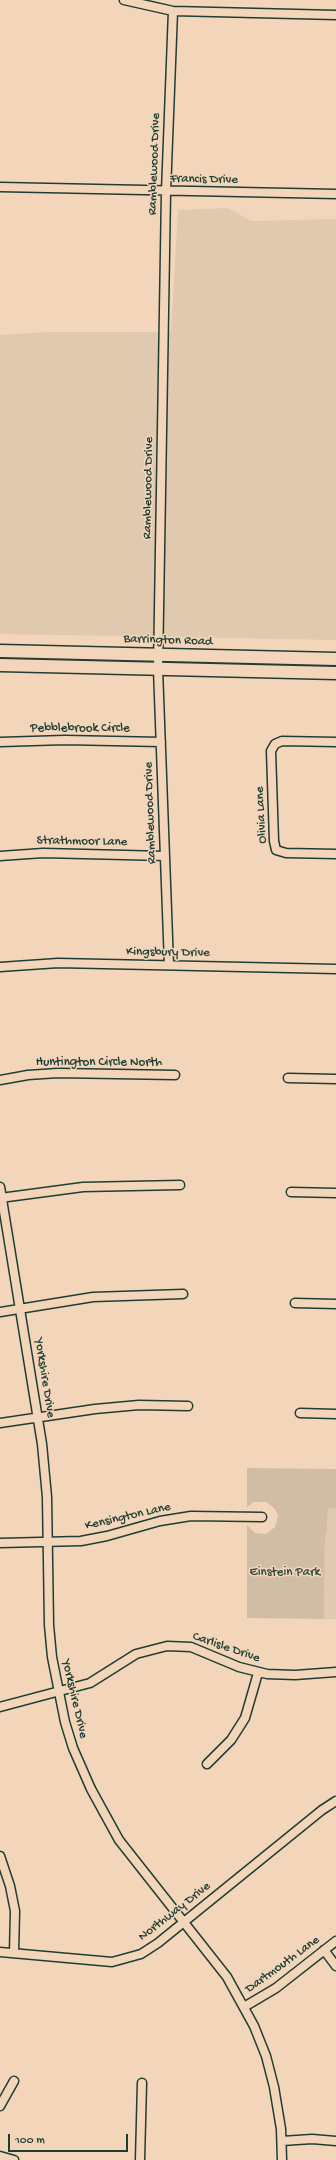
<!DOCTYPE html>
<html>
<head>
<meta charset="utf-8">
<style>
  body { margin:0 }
  #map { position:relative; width:336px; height:2160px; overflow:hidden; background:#f3d6ba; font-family:"Gochi Hand",sans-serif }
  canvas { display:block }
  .scale { position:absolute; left:8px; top:2134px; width:120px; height:18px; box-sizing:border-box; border:2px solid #1f3d34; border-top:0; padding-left:5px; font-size:12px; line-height:14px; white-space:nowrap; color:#1f3d34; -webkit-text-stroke:3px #f3d6ba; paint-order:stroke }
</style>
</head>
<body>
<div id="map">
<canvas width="336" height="2160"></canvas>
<div class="scale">100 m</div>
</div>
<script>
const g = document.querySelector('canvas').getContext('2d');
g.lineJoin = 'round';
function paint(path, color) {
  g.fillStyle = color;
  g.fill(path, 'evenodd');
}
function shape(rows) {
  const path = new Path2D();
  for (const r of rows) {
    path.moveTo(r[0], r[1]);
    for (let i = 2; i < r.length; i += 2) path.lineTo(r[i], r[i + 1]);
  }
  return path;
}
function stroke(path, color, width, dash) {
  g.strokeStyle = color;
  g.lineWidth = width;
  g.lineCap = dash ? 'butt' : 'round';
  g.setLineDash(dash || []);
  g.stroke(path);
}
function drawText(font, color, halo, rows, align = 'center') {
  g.font = font + ' "Gochi Hand",sans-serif';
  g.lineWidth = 3;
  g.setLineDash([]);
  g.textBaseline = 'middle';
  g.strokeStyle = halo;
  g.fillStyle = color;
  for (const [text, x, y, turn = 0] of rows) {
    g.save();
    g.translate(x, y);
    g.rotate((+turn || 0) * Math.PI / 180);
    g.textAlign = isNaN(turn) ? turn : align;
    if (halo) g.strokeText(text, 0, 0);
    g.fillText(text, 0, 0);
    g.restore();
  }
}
paint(shape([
  [228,208,251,221,336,219,336,640,0,634,0,335,47,332,171,332,178,210],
  [336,1508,336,1619,324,1619,325,1538,327,1531,328,1509]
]), '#e1c9af');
paint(shape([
  [247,1468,336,1469,336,1508,328,1509,327,1531,325,1538,324,1619,247,1618,247,1525,255,1533,266,1534,275,1527,278,1516,275,1509,266,1502,254,1502,247,1507]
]), '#d1bda4');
const street = shape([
  [124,0,173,11,336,15],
  [0,187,336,194],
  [0,742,65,740,161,742],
  [336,742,282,741,275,744,271,751,274,841,276,850,286,853,336,854],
  [0,856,43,853,165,856],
  [169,965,158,669,166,192,173,11],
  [0,967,58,963,336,969],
  [288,1078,336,1079],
  [0,1080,28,1075,58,1073,175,1075],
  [0,1187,42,1444,47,1497,49,1625,52,1657,65,1722,73,1748,91,1789,119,1840,227,1977,254,2026,266,2056,274,2087,281,2129,282,2160],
  [291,1192,336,1193],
  [0,1198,83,1187,180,1185],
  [295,1303,336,1304],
  [0,1312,93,1297,183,1294],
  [300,1413,336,1414],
  [0,1423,95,1409,139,1405,188,1406],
  [0,1543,81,1541,107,1536,160,1521,191,1516,262,1517],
  [0,1707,90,1683,136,1654,167,1646,191,1647,239,1667,267,1674,295,1675,336,1672],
  [207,1764,231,1740,245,1718,258,1673],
  [0,1856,10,1886,15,1911,14,1953],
  [324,1950,336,1966],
  [0,1952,112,1962,141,1954,158,1943,322,1810,336,1801],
  [244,2007,276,1988,336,1941],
  [0,2106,14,2081],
  [282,2141,312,2139,336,2141],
  [0,2156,14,2160],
  [140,2160,142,2083]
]);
const secondary = shape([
  [0,651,336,659],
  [0,665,336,673]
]);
stroke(street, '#1f3d34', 11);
stroke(secondary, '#1f3d34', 15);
stroke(street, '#f3d6ba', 8);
stroke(secondary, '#f3d6ba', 12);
drawText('13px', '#1f3d34', '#f3d6ba', [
  ["Ramblewood Drive",155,164,-88],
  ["Francis Drive",204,180,1],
  ["Ramblewood Drive",149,488,-89],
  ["Barrington Road",168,641,2],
  ["Pebblebrook Circle",80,729],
  ["Ramblewood Drive",151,813,-92],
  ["Olivia Lane",262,815,-93],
  ["Strathmoor Lane",82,842,1],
  ["Kingsbury Drive",168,953,1],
  ["Huntington Circle North",99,1063],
  ["Yorkshire Drive",44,1378,81],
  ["Kensington Lane",128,1517,-13],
  ["Carlisle Drive",226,1648,19],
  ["Yorkshire Drive",74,1699,77],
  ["Northway Drive",175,1912,-38],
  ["Dartmouth Lane",283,1965,-36]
]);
drawText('13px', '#314a3f', '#f3d6ba', [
  ["Einstein Park",285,1573]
]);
</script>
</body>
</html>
